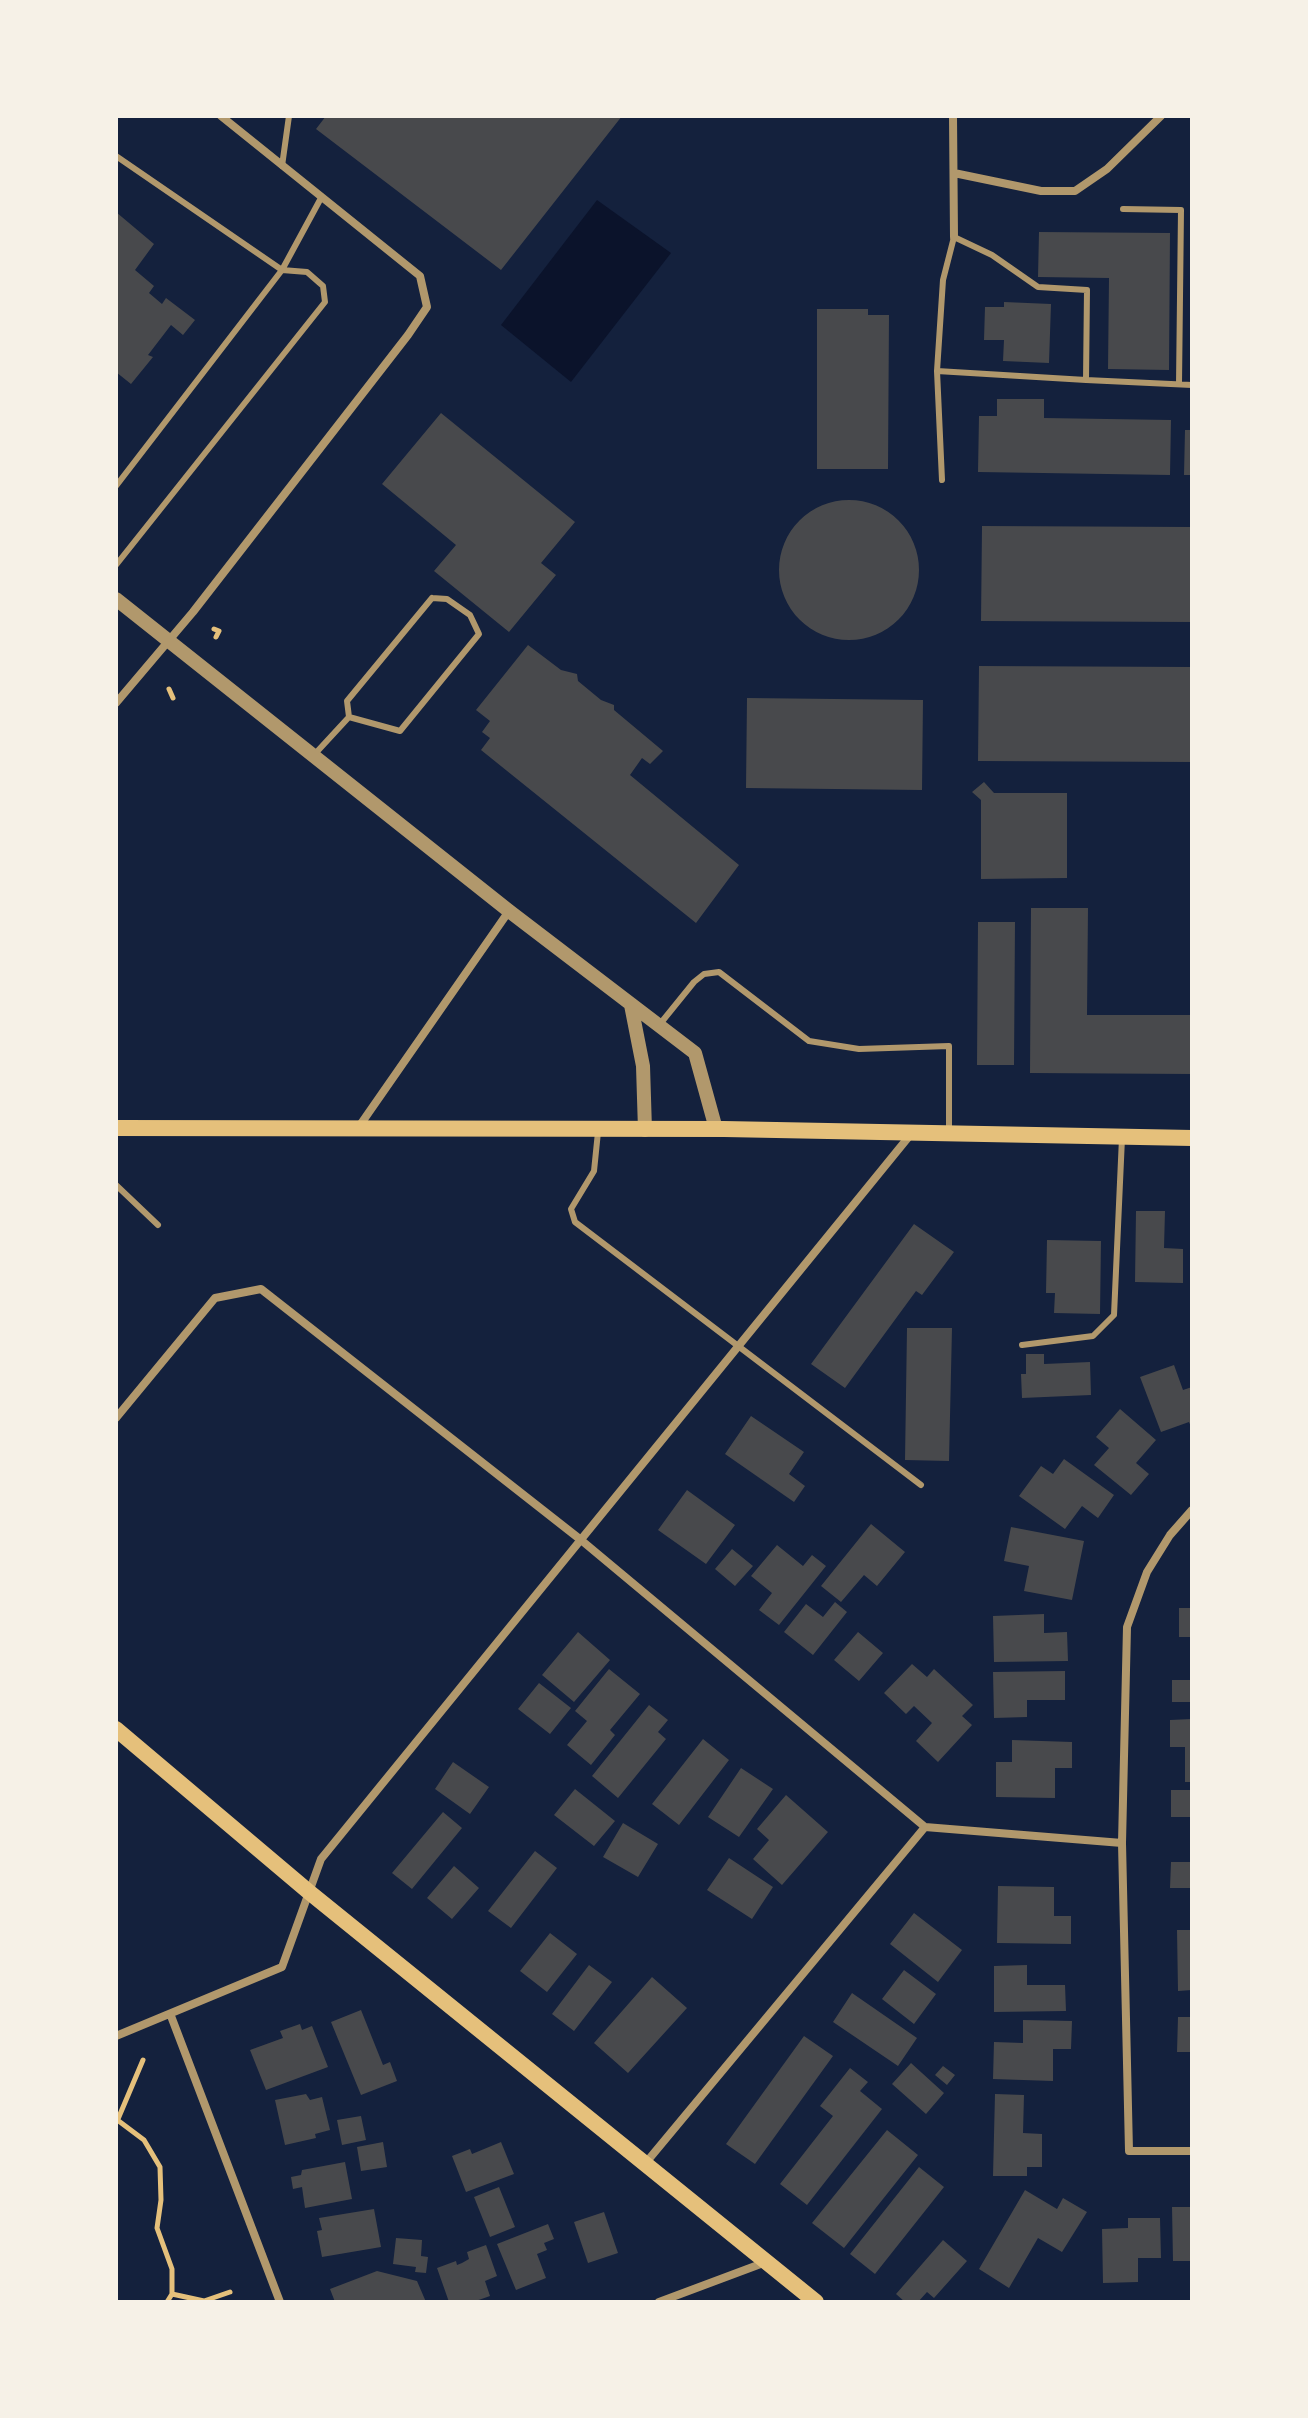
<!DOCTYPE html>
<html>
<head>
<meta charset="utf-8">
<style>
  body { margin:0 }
  #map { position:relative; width:1308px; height:2418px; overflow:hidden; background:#14213d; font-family:"Exo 2",sans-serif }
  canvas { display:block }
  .frame { position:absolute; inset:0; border:118px solid #f6f1e7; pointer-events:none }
</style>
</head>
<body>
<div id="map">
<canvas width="1308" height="2418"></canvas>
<div class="frame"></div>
</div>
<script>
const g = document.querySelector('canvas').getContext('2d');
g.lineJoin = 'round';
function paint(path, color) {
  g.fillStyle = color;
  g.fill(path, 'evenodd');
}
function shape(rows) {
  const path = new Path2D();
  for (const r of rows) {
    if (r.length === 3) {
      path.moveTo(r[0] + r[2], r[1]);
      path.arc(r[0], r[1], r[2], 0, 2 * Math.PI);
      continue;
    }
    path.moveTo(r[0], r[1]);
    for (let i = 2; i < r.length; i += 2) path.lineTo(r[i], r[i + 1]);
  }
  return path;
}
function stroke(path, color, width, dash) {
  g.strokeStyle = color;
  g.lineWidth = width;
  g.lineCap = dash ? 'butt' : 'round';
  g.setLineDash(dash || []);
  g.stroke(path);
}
paint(shape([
  [597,200,671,253,571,382,501,325]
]), '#0b132b');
paint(shape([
  [326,116,622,116,501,270,316,129],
  [116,212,154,244,135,270,154,286,149,293,162,304,166,298,195,320,183,335,171,325,148,355,153,357,131,384,116,372],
  [1039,232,1170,233,1169,370,1108,369,1109,278,1038,277],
  [1004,302,1051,304,1049,363,1003,361,1004,340,984,340,985,307,1004,307],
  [817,309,868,309,868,315,889,315,888,469,817,469],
  [997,399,1044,399,1044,418,1171,420,1170,475,978,472,979,416,997,416],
  [441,413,575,522,541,563,556,575,509,632,434,571,456,545,382,484],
  [1185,430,1192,430,1192,475,1184,475],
  [849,570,70],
  [982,526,1192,527,1192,622,981,621],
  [528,645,561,670,577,674,578,681,601,700,614,705,614,710,663,751,650,764,642,758,630,775,739,865,696,923,481,750,490,738,482,732,490,721,476,710],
  [979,666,1192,667,1192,762,978,761],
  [747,698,923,700,922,790,746,788],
  [984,782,994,793,1067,793,1067,878,981,879,981,800,972,792],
  [1031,908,1088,908,1087,1015,1192,1015,1192,1074,1030,1073],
  [978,922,1015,922,1014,1065,977,1065],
  [1136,1211,1165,1211,1164,1248,1183,1249,1183,1283,1135,1282],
  [914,1224,954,1252,922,1295,916,1291,845,1388,811,1364],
  [1047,1240,1101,1241,1100,1314,1054,1313,1055,1293,1046,1293],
  [907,1328,952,1328,949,1461,905,1460],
  [1026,1354,1044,1354,1044,1364,1090,1362,1091,1395,1022,1398,1021,1374,1026,1374],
  [1174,1365,1183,1390,1192,1387,1192,1429,1189,1422,1161,1432,1140,1377],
  [1120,1409,1156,1440,1136,1463,1149,1474,1131,1495,1094,1465,1109,1448,1096,1437],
  [751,1416,804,1452,789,1474,805,1486,794,1502,725,1454],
  [1064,1459,1114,1495,1098,1518,1082,1506,1065,1529,1019,1496,1041,1466,1053,1474],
  [687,1490,735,1525,706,1564,658,1530],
  [871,1524,905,1552,877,1586,864,1575,841,1602,821,1586],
  [1011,1527,1084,1541,1072,1600,1024,1591,1029,1566,1004,1561],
  [777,1545,803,1566,812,1555,826,1566,779,1625,759,1610,772,1593,751,1576],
  [732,1549,753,1566,735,1586,715,1569],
  [835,1602,847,1612,813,1655,784,1632,806,1604,823,1617],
  [1179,1608,1192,1608,1192,1637,1179,1637],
  [1044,1614,1044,1633,1067,1632,1068,1661,994,1662,993,1616],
  [578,1632,610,1660,574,1702,542,1675],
  [858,1632,883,1653,859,1681,834,1660],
  [912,1664,927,1677,934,1669,973,1705,962,1716,972,1725,938,1762,916,1741,932,1723,914,1706,906,1714,884,1693],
  [609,1669,640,1694,610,1730,615,1735,591,1765,567,1745,587,1721,575,1711],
  [1065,1671,1065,1700,1027,1700,1027,1717,994,1718,993,1672],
  [1172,1680,1192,1680,1192,1702,1172,1702],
  [539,1683,571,1708,550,1734,518,1709],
  [649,1705,668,1720,658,1732,666,1739,618,1798,592,1776],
  [1192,1719,1192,1782,1185,1782,1185,1747,1170,1747,1170,1720],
  [703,1739,729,1760,679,1825,652,1804],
  [1012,1740,1072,1742,1072,1768,1055,1768,1055,1798,996,1797,996,1762,1012,1762],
  [453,1762,489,1787,470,1814,435,1789],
  [741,1768,773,1789,739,1837,708,1817],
  [575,1789,615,1821,594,1846,554,1815],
  [1171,1790,1192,1790,1192,1817,1171,1817],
  [786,1795,828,1832,782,1885,753,1859,769,1840,757,1829],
  [443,1812,462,1828,412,1889,392,1873],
  [623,1823,658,1844,638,1877,603,1857],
  [535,1851,557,1868,511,1928,488,1911],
  [729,1858,773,1887,752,1919,707,1890],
  [1171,1862,1192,1862,1192,1888,1170,1888],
  [454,1866,479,1888,452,1919,427,1898],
  [998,1886,1054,1887,1054,1916,1071,1916,1071,1944,997,1943],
  [914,1913,962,1950,938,1982,890,1944],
  [1177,1930,1192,1930,1192,1990,1178,1991],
  [550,1933,577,1954,547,1992,520,1971],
  [589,1965,612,1982,574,2031,552,2014],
  [1027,1965,1027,1985,1065,1985,1066,2011,994,2012,994,1966],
  [904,1970,936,1994,914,2024,882,1999],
  [652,1977,687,2008,628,2073,594,2043],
  [852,1993,917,2038,898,2066,833,2022],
  [361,2010,383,2065,390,2062,397,2081,361,2095,331,2022],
  [1178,2017,1192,2017,1192,2052,1177,2052],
  [1023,2020,1072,2021,1071,2049,1053,2049,1053,2081,993,2079,994,2042,1023,2043],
  [300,2024,302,2030,312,2026,328,2067,266,2090,250,2050,283,2038,280,2031],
  [804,2036,833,2056,755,2164,726,2144],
  [911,2063,944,2093,926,2114,892,2084],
  [943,2066,955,2075,947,2085,935,2075],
  [850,2068,868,2082,860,2091,882,2109,807,2205,780,2184,833,2116,820,2106],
  [306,2094,310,2100,322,2097,330,2130,315,2134,316,2138,285,2145,275,2100],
  [995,2094,1024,2095,1023,2133,1042,2134,1042,2167,1027,2167,1027,2176,993,2176],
  [361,2116,366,2140,342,2145,337,2120],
  [887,2130,918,2155,844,2248,812,2223],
  [383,2142,387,2167,361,2171,357,2147],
  [501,2142,514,2174,466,2192,452,2156,470,2149,472,2154],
  [345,2162,352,2199,305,2208,302,2187,293,2189,291,2177,301,2175,302,2170],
  [919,2167,944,2187,875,2274,850,2254],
  [499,2187,515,2227,490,2237,474,2197],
  [1025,2190,1057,2209,1063,2198,1087,2212,1062,2252,1038,2238,1009,2288,979,2269],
  [1172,2207,1192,2207,1192,2261,1173,2261],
  [374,2209,381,2247,322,2257,317,2231,322,2230,319,2218],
  [604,2212,618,2253,588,2263,574,2222],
  [1128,2218,1160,2218,1161,2258,1138,2258,1138,2282,1103,2283,1102,2229,1128,2228],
  [548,2224,554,2239,544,2243,547,2250,537,2254,546,2278,516,2290,497,2244],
  [396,2238,422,2240,421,2256,428,2257,426,2273,415,2272,416,2267,393,2264],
  [943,2240,967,2261,934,2298,927,2292,918,2302,905,2302,896,2294],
  [486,2245,497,2276,485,2281,490,2296,473,2302,449,2302,437,2268,456,2261,457,2265,462,2263,469,2259,467,2252],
  [377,2271,417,2281,426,2302,335,2302,330,2289]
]), '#48494c');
stroke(shape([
  [214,629,219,631,216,637],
  [169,689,173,698],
  [116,2119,144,2140,160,2167,161,2200,157,2228,172,2269,172,2294,167,2302],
  [118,2119,143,2060],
  [172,2294,204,2301,230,2292]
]), '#e5c07b', 5);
stroke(shape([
  [116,156,282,270,307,272,323,286,325,302,116,565],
  [282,166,289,116],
  [1123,209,1181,210,1179,384],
  [937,371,1086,380],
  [942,480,937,371,943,280,954,237,992,255,1038,287,1087,290,1086,380,1192,385],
  [116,486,282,270,321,198],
  [432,598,447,599,470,615,479,634,400,731,349,717,347,701,432,598],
  [313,756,349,717],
  [660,1024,694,982,704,974,719,972,809,1041,859,1049,949,1046,949,1131],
  [598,1132,594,1171,571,1209,575,1222,921,1485],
  [116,1185,158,1225],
  [1022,1345,1093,1336,1114,1315,1122,1138]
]), '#b1986c', 6);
stroke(shape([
  [953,116,954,237],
  [954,173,1041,191,1075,191,1107,169,1161,116],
  [116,703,193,612,408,335,427,307,420,276,221,116],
  [358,1128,509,911],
  [116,1418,215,1298,261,1289,581,1540,925,1827,1122,1843],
  [1192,1510,1170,1535,1147,1572,1127,1627,1122,1843,1129,2151,1192,2151],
  [171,2016,280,2302],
  [116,2036,282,1967,321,1859,911,1134],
  [644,2165,925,1827],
  [659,2302,766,2262]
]), '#b1986c', 8);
stroke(shape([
  [116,599,509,911,695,1053,716,1129],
  [631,1005,643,1066,645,1130]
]), '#b1986c', 14);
stroke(shape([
  [116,1128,724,1129,1192,1138],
  [116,1729,309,1892,816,2302]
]), '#e5c07b', 16);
</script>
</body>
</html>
